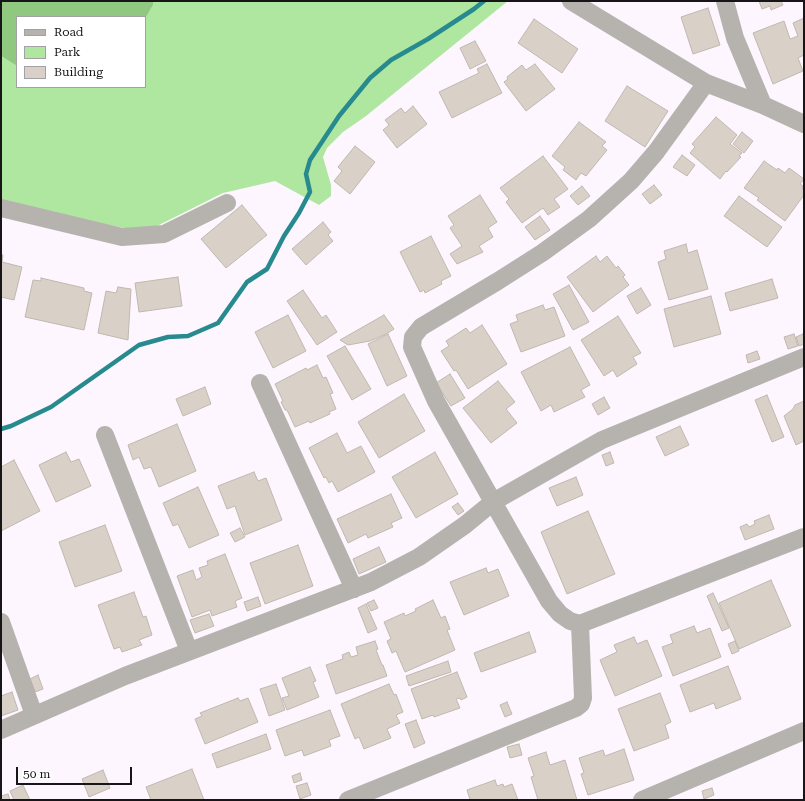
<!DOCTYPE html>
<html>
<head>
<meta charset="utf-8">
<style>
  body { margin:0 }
  #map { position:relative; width:805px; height:801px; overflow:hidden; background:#fdf6fe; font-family:"Roboto Serif",serif }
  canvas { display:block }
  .frame { position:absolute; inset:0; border:2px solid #181519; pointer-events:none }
  .legend { position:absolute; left:16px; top:16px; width:130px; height:72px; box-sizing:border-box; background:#fff; border:1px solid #a3a1a3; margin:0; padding:5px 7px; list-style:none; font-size:12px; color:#181519 }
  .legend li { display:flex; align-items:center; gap:8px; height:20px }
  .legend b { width:20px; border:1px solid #a3a1a3 }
  .scale { position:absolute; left:16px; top:767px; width:116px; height:18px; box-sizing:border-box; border:2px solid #181519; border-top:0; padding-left:5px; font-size:12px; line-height:14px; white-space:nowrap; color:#181519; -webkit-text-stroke:3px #fff; paint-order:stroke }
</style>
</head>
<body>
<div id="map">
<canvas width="805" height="801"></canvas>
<div class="frame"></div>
<ul class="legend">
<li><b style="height:5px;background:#b6b2ae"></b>Road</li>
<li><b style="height:11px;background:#afe6a0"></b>Park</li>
<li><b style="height:11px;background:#d9d0c7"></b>Building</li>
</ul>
<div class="scale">50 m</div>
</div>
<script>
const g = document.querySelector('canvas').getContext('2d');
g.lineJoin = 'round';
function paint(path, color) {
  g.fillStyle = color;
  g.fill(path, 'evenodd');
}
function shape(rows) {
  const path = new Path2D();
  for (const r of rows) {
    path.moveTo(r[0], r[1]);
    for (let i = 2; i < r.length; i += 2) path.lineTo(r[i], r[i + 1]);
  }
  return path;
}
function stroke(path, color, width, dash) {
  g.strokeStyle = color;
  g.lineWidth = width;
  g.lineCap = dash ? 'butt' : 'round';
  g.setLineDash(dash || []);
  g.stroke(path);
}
paint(shape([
  [153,1,508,1,366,116,343,132,327,148,323,157,331,185,331,196,319,205,275,181,223,193,145,232,1,204,1,56,17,66,17,87,145,87,145,19,153,5]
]), '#afe6a0');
paint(shape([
  [1,1,153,1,153,5,145,19,145,17,17,17,17,66,1,56]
]), '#90c880');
stroke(shape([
  [1,429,11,426,51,407,139,345,168,337,188,336,218,323,247,282,267,269,284,236,299,213,310,192,306,174,310,160,339,116,370,78,391,60,428,39,474,9,484,1]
]), '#278a8f', 4.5);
const building = shape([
  [759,1,781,1,783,5,771,10,770,6,762,9,759,1],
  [708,8,720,45,693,54,681,17,708,8],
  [804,18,804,55,798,58,803,71,773,84,753,33,784,21,790,39,798,36,793,23,804,18],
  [534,19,578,49,562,73,518,43,534,19],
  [475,41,486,61,470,69,460,48,475,41],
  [487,64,502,93,452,118,439,92,479,73,477,69,487,64],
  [535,64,555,89,526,111,504,82,508,79,507,77,522,65,526,70,535,64],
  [627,86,668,111,645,147,605,121,627,86],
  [413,106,427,124,397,148,383,130,389,125,385,120,401,108,405,113,413,106],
  [716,117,737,135,730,144,742,153,739,156,741,157,727,172,726,171,720,179,690,153,695,147,692,144,716,117],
  [579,122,606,142,602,146,607,150,586,176,581,173,576,180,563,170,565,167,552,156,579,122],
  [742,132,753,141,744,153,733,144,742,132],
  [355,146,375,162,350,194,334,181,342,171,338,167,355,146],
  [682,155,695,165,687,176,673,167,682,155],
  [543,156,568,189,554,199,560,207,548,215,543,208,522,223,506,202,509,199,500,188,543,156],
  [764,161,777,170,778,168,785,173,789,168,804,179,800,184,803,186,802,188,804,190,804,195,785,221,757,200,759,198,744,188,764,161],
  [654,185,662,195,650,204,642,194,654,185],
  [582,186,590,196,578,205,570,196,582,186],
  [480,195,497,222,488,228,493,237,479,246,483,252,457,264,450,254,462,246,450,228,454,225,448,216,480,195],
  [739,196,782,227,767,247,724,216,739,196],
  [242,205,267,235,226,268,201,239,242,205],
  [540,216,550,230,535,240,525,227,540,216],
  [323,222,331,232,328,235,333,241,306,265,292,249,323,222],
  [431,236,451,276,441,281,442,284,425,293,424,290,420,292,400,252,431,236],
  [686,244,688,253,697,250,708,289,669,300,658,262,666,259,664,251,686,244],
  [1,255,3,255,2,262,22,267,14,300,1,297,1,255],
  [596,256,600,262,607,256,616,268,618,266,625,275,623,277,629,285,593,312,567,277,596,256],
  [178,277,182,306,139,312,135,283,178,277],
  [41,278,84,288,84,291,92,293,84,330,25,317,33,280,41,281,41,278],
  [772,279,778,298,730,311,725,293,772,279],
  [569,285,589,322,573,330,553,294,569,285],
  [118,287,131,289,128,340,98,333,106,291,116,293,118,287],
  [641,288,651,305,637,314,627,296,641,288],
  [303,290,322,318,326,315,337,332,317,345,287,301,303,290],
  [711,296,721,334,674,347,664,309,711,296],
  [543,305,545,310,554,307,565,336,521,352,510,324,518,321,516,315,543,305],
  [288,315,306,351,273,368,255,332,288,315],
  [384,315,394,329,386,334,370,341,348,345,340,340,384,315],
  [618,316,641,353,633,357,637,364,617,377,613,370,604,376,581,340,618,316],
  [482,325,507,364,468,389,456,370,454,371,441,351,449,346,446,341,466,328,470,333,482,325],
  [388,334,407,376,387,386,368,344,388,334],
  [794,334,798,346,788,349,784,337,794,334],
  [803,334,804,344,799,346,796,337,803,334],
  [345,346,371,389,352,400,327,356,345,346],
  [570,347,590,385,581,390,585,397,554,412,551,405,541,411,521,372,570,347],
  [757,351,760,359,748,363,746,355,757,351],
  [317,365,323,378,326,377,333,393,330,394,336,409,329,412,330,414,310,423,309,421,295,427,287,410,285,410,281,402,283,401,275,384,306,368,307,370,317,365],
  [450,374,465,398,451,406,436,383,450,374],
  [498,381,515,402,506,409,517,423,491,443,463,408,498,381],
  [205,387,211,404,183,416,176,399,205,387],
  [404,394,425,431,379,458,358,422,404,394],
  [767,395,784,437,772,442,755,400,767,395],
  [604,397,610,408,598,415,592,404,604,397],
  [804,401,804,441,796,445,784,416,793,409,795,405,804,401],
  [177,424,196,471,159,487,151,467,144,469,139,457,133,460,128,445,177,424],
  [680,426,689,445,665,456,656,437,680,426],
  [337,433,347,453,361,446,375,472,338,492,332,481,329,483,326,477,324,478,309,448,337,433],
  [66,452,71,462,79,459,91,486,56,502,39,465,66,452],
  [435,452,458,494,416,518,392,477,435,452],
  [610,452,614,463,606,466,602,455,610,452],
  [14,460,40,511,1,531,1,467,14,460],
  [254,472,258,481,266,478,282,520,245,535,235,506,227,509,218,486,254,472],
  [576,477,583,495,557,506,549,488,576,477],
  [198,487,219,535,189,548,178,524,173,526,163,503,198,487],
  [391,494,402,518,391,523,393,527,368,538,366,534,348,543,337,519,391,494],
  [458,503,464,511,458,515,452,507,458,503],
  [588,511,615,574,567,594,541,532,588,511],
  [769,515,774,529,745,540,740,527,747,524,749,527,755,524,754,521,769,515],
  [105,525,122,571,75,587,59,542,105,525],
  [240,528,245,537,235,542,230,533,240,528],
  [298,545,313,586,265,604,250,563,298,545],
  [379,547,386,562,359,574,353,559,379,547],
  [225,554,242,598,235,601,237,607,212,616,210,610,192,617,177,576,193,570,196,580,202,577,199,568,208,565,207,561,225,554],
  [486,568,488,573,498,569,509,596,464,615,450,582,486,568],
  [771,580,791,626,739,649,719,603,771,580],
  [134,592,143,617,146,616,152,635,139,640,142,645,122,652,120,647,114,649,98,605,134,592],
  [713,593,729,628,722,631,707,596,713,593],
  [258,597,261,606,247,611,244,602,258,597],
  [374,600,378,608,371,611,367,603,374,600],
  [433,600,441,618,445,616,450,629,447,630,455,650,405,672,396,651,392,653,387,641,391,639,384,622,404,613,405,616,416,611,415,609,433,600],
  [366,604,377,629,368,633,358,608,366,604],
  [209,614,214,626,195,633,190,620,209,614],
  [694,626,697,633,710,628,721,657,673,676,662,647,673,643,670,635,694,626],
  [529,632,536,652,481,672,474,653,529,632],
  [634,637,637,644,647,640,662,676,615,696,600,660,617,652,614,645,634,637],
  [375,641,378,649,376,650,382,665,383,665,387,676,336,694,326,665,343,659,342,655,349,652,351,657,358,655,356,647,375,641],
  [735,641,739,651,732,654,728,644,735,641],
  [448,661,451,672,409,686,406,676,448,661],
  [728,666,741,699,716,709,714,703,690,712,680,685,728,666],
  [310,667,316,681,313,682,319,697,287,710,282,698,289,696,282,678,310,667],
  [457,672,467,697,461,700,460,698,456,699,460,708,434,717,433,715,422,719,411,689,457,672],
  [38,675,43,689,35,692,30,679,38,675],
  [276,684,285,710,269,716,260,689,276,684],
  [389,684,394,695,396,694,403,712,396,715,400,723,387,729,391,738,364,749,359,737,355,739,341,704,389,684],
  [12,692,18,710,1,716,1,696,12,692],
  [660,693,671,722,665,725,669,738,634,751,618,709,660,693],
  [238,698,240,701,248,698,258,722,205,744,195,719,202,716,200,713,238,698],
  [507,702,512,714,505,717,500,705,507,702],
  [330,710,340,736,329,740,331,746,304,756,302,750,285,756,276,730,330,710],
  [416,720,425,743,414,748,405,724,416,720],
  [266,734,271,749,217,768,212,754,266,734],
  [519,744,522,755,510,758,507,747,519,744],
  [624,749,634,780,588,795,581,774,584,773,579,758,603,750,605,756,624,749],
  [546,752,550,765,565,760,577,800,538,800,531,777,534,776,528,758,546,752],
  [192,769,204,800,151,800,146,787,192,769],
  [103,770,110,788,89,797,82,779,103,770],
  [300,773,302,780,294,783,292,776,300,773],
  [495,780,497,786,503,784,504,787,512,784,518,800,470,800,467,790,495,780],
  [307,783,311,795,300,799,296,786,307,783],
  [23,785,30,800,14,800,10,791,23,785],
  [712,788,714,795,704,799,702,791,712,788],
  [8,794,10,800,1,800,1,796,8,794]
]);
paint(building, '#d9d0c7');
stroke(building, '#c0b8af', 1);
stroke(shape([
  [571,1,706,83,763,105,804,124],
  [725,1,735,38,763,105],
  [1,208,122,237,164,234,227,203],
  [260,383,354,589],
  [105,435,189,651],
  [1,622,34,715],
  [580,624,570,621,560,614,549,601,436,401,412,347,413,337,421,327,498,281,542,253,589,219,631,181,656,152,706,83],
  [1,730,125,676,371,582,419,557,465,525,493,502,602,440,804,357],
  [348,800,576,708,581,704,583,698,580,624,804,537],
  [642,800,804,731]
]), '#b6b2ae', 18);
</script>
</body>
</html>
